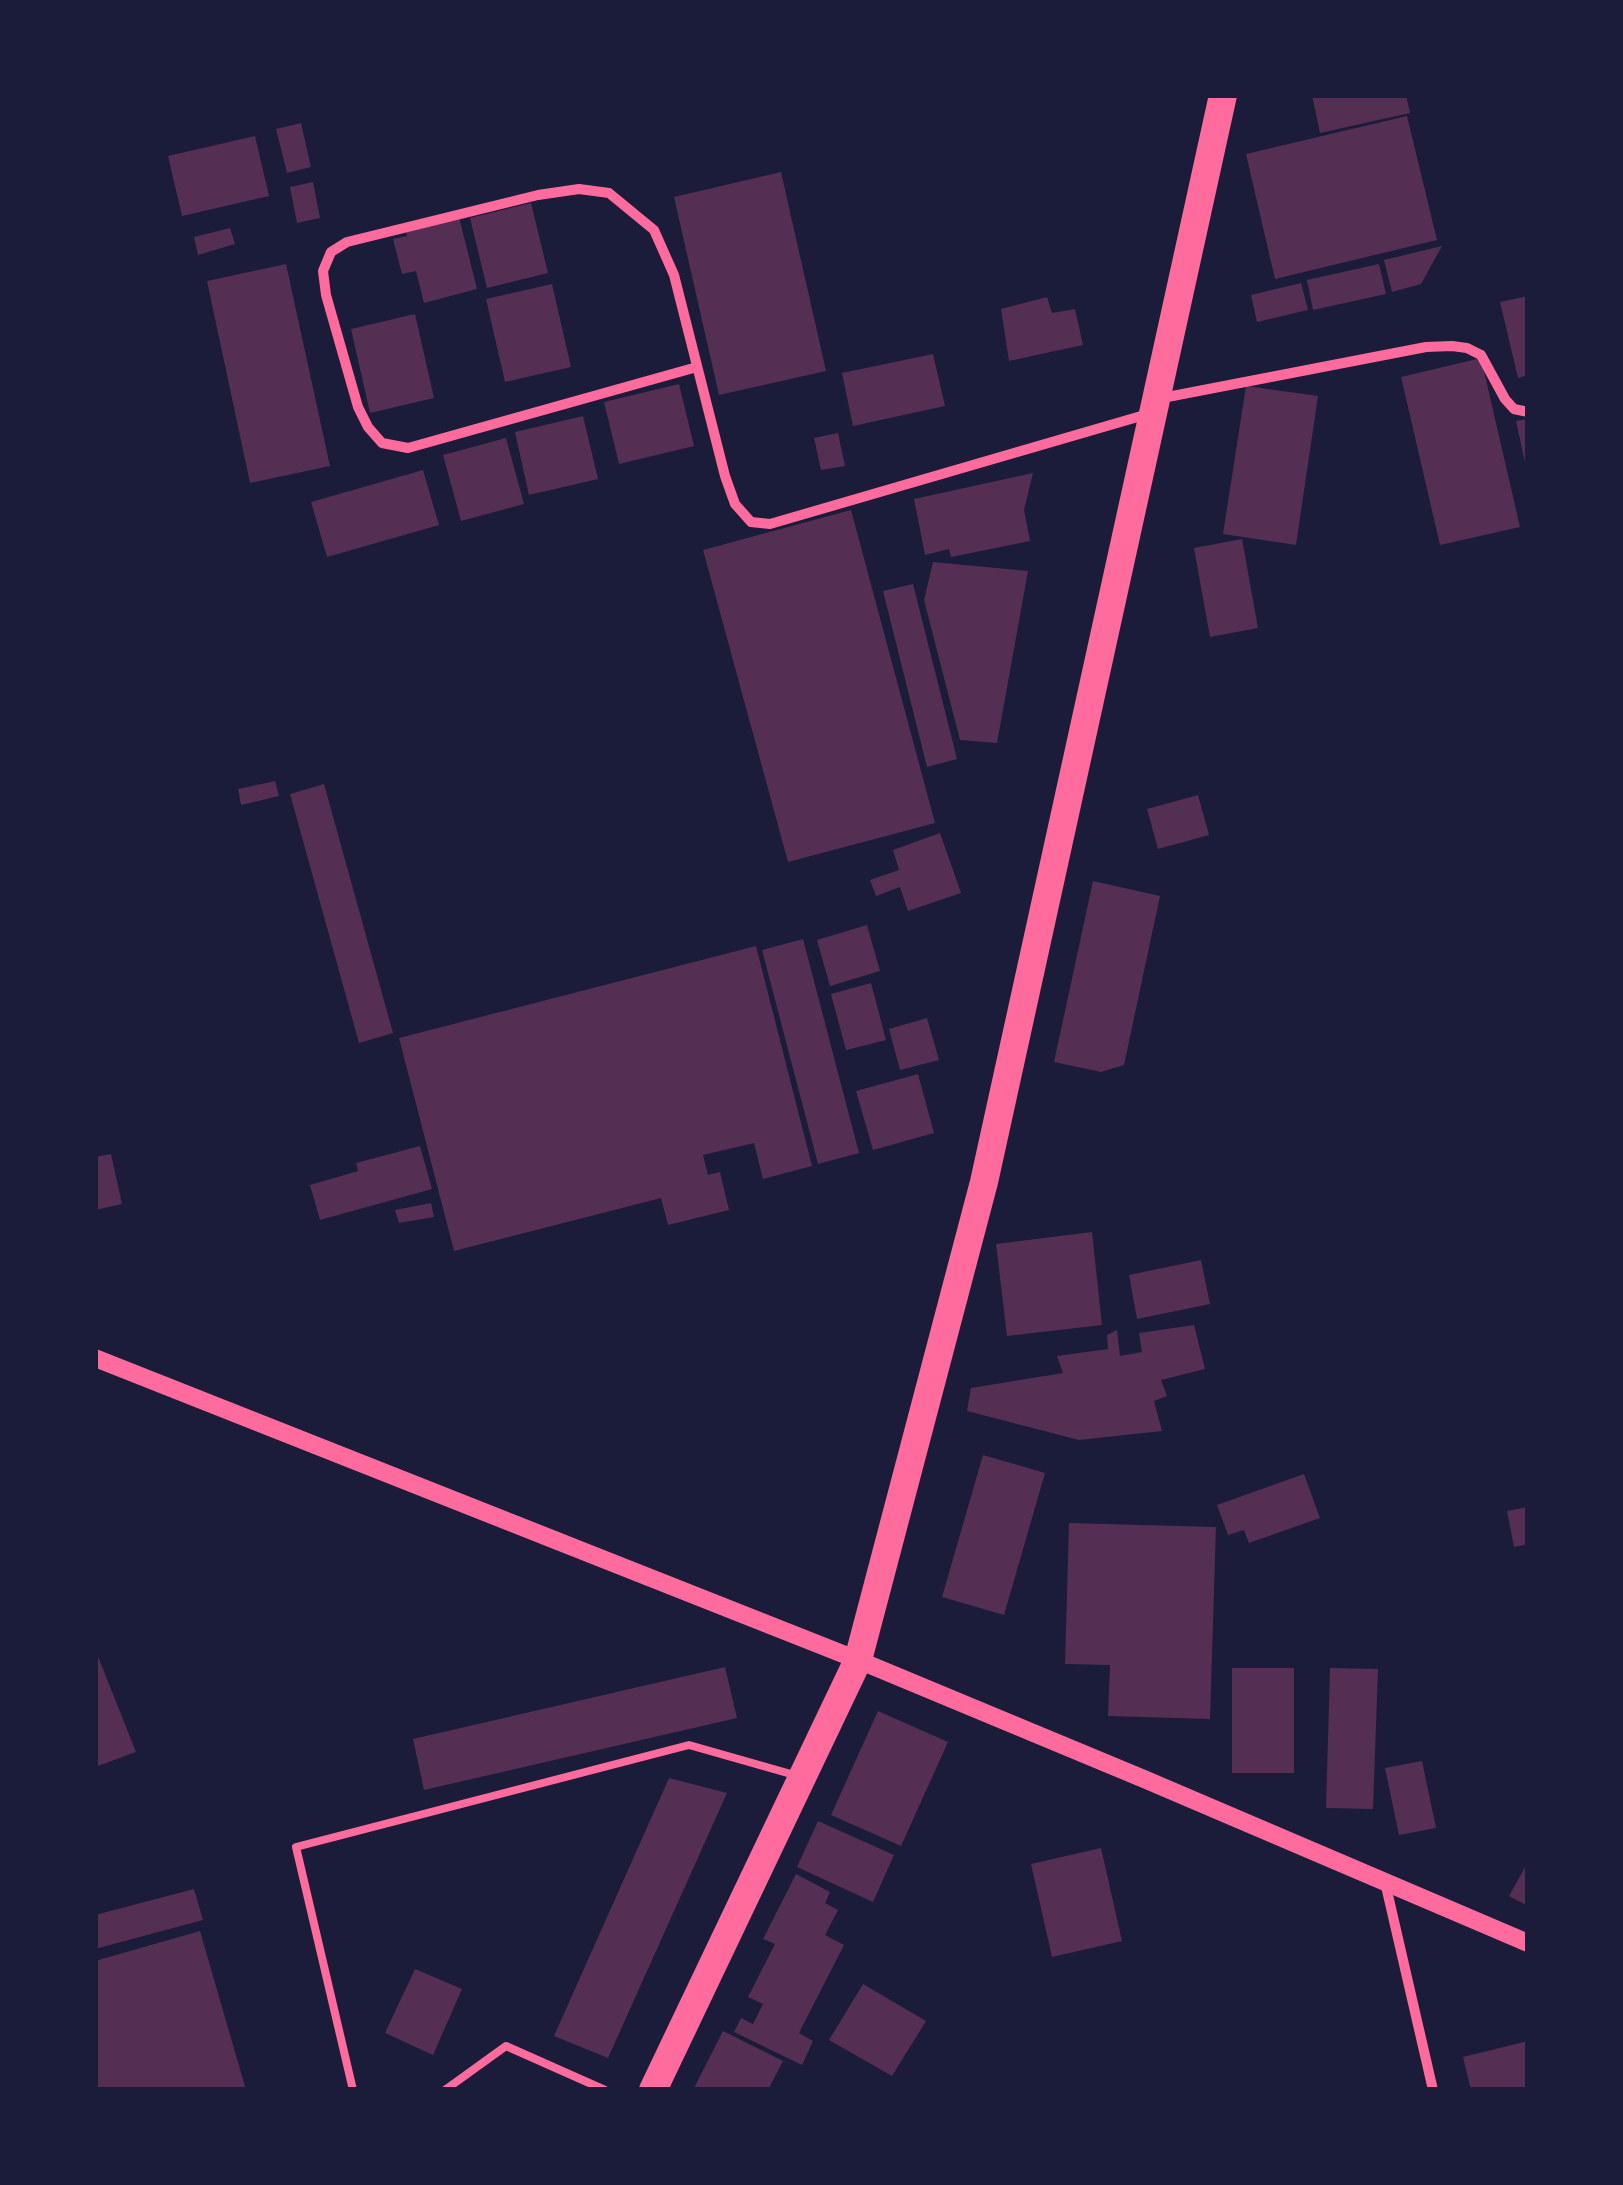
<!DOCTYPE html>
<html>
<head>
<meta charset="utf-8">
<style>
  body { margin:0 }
  #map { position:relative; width:1623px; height:2185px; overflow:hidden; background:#1b1b3a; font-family:"IBM Plex Sans",sans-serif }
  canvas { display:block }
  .frame { position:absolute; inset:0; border:98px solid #1b1b3a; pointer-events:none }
</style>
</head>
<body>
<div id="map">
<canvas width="1623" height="2185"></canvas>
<div class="frame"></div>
</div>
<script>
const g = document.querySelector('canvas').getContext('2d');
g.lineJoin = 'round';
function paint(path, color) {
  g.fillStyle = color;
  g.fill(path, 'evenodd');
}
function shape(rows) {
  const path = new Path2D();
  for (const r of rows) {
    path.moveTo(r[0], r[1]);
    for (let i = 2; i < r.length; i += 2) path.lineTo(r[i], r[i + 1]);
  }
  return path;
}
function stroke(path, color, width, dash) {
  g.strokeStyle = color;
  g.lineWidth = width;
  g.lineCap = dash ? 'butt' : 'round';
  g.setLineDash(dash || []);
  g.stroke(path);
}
paint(shape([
  [1312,95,1406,95,1410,113,1320,133],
  [1407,116,1437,240,1275,279,1246,154],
  [301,123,311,167,287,173,276,129],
  [255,136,269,196,182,216,168,156],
  [781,172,826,371,719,395,674,197],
  [313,182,320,218,297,223,290,187],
  [531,203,548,273,487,288,470,218],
  [459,217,477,289,424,303,416,271,402,274,393,239,407,236,406,231],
  [230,228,235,244,198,255,194,237],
  [1442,246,1421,284,1392,292,1384,260],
  [286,264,330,466,250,483,207,281],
  [1379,264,1386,294,1313,310,1307,280],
  [1301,283,1308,310,1257,322,1251,295],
  [552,284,571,367,505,382,486,299],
  [1528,296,1528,375,1518,378,1500,302],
  [1047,297,1052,313,1075,309,1083,345,1009,361,1001,309],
  [415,314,434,398,370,413,351,329],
  [933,354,945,406,853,426,842,373],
  [1481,358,1520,527,1440,545,1401,377],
  [679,384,694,446,619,464,604,402],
  [1246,386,1318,396,1296,545,1223,534],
  [583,416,598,479,529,495,515,432],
  [1528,419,1528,467,1526,467,1516,421],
  [838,433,845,466,821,470,814,438],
  [506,438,524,504,461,521,443,455],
  [423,470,439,525,327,557,311,502],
  [1033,473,1024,510,1030,541,951,557,949,549,925,555,914,499],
  [851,510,935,823,788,862,703,550],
  [1242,539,1258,628,1210,637,1194,548],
  [933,562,1028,571,997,743,960,740,924,600],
  [913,584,957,759,927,767,883,591],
  [275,781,279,796,241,805,238,789],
  [324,784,393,1033,359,1043,290,794],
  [1198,795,1209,835,1158,849,1147,809],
  [940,833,961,893,908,911,900,887,876,896,870,880,899,870,893,850],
  [1093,881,1160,896,1124,1065,1101,1072,1054,1062],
  [867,925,880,971,830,986,817,940],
  [803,939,859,1153,818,1164,762,950],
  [756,946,812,1166,763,1179,754,1143,703,1155,708,1175,720,1172,729,1210,668,1225,661,1198,454,1251,399,1038],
  [871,983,886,1040,846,1050,831,994],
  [927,1018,939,1060,900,1070,889,1029],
  [918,1074,934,1133,873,1150,856,1091],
  [420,1146,432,1189,320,1220,310,1185,358,1171,356,1163],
  [111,1154,122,1204,95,1210,95,1157],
  [431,1203,434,1217,399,1223,395,1210],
  [1092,1232,1102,1325,1007,1336,996,1244],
  [1201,1260,1210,1304,1137,1319,1129,1275],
  [1194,1325,1205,1369,1161,1380,1167,1396,1154,1401,1162,1431,1079,1440,967,1411,971,1388,1063,1373,1057,1356,1108,1349,1107,1335,1117,1330,1120,1356,1142,1352,1139,1333],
  [983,1455,1045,1473,1004,1615,942,1597],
  [1304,1474,1320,1518,1249,1543,1244,1530,1228,1535,1217,1505],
  [1528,1507,1528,1544,1514,1547,1507,1511],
  [1069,1523,1216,1527,1210,1719,1108,1716,1110,1665,1065,1664],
  [95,1649,136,1752,95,1767],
  [725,1667,737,1718,424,1790,413,1739],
  [1232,1668,1294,1668,1294,1773,1232,1773],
  [1330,1668,1378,1669,1373,1809,1326,1808],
  [878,1711,948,1742,901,1846,831,1815],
  [1422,1761,1436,1828,1399,1835,1385,1768],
  [669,1778,727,1793,608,2058,554,2036],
  [818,1821,894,1855,873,1902,797,1867],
  [1101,1848,1122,1941,1052,1957,1031,1864],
  [1528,1862,1528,1906,1509,1896],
  [796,1874,830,1892,825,1903,838,1910,825,1935,844,1945,799,2033,813,2041,802,2065,734,2032,741,2018,753,2024,763,2004,748,1997,775,1944,763,1939],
  [194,1889,203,1920,95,1949,95,1915],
  [200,1931,246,2090,95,2090,95,1961],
  [415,1969,462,1989,433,2055,385,2033],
  [863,1984,926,2021,892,2076,829,2040],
  [723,2031,783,2061,768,2090,693,2090],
  [1528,2041,1528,2090,1471,2090,1463,2057]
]), '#542f53');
stroke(shape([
  [353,2090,296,1847,689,1745,798,1776],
  [445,2090,506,2046,605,2090]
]), '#ff6b9d', 8);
stroke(shape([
  [697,367,408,448,382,443,368,427,358,407,326,295,323,271,331,252,347,242,538,195,579,189,609,193,654,230,674,275,725,476,735,504,751,522,770,524,1148,414],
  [1157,399,1426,347,1452,346,1467,348,1481,355,1505,399,1514,409,1528,412],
  [1385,1882,1433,2090]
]), '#ff6b9d', 10);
stroke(shape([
  [95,1358,858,1660,1144,1779,1528,1943]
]), '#ff6b9d', 18);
stroke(shape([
  [653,2090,858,1660,984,1182,1223,95]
]), '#ff6b9d', 28);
</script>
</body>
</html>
